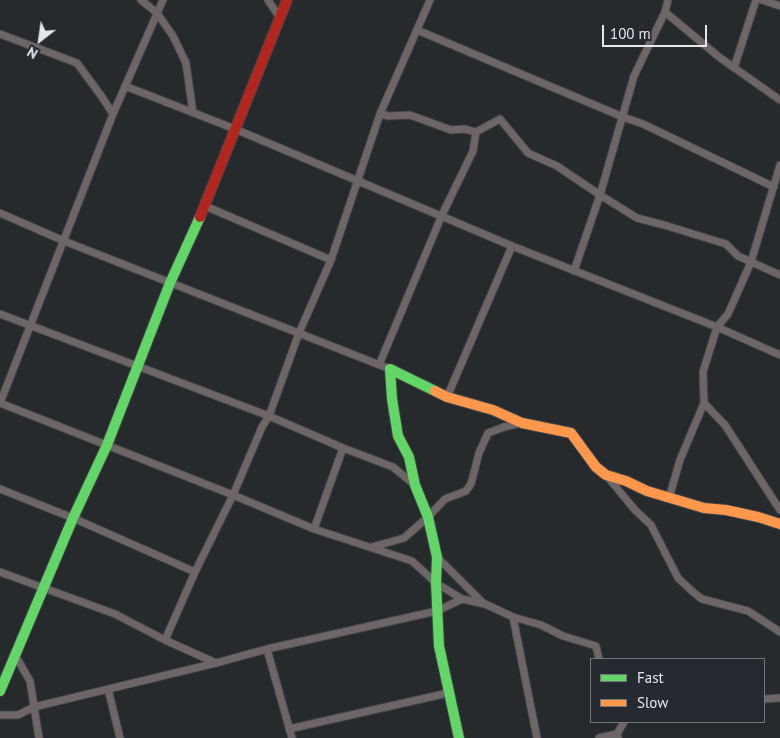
<!DOCTYPE html>
<html>
<head>
<meta charset="utf-8">
<style>
  body { margin:0 }
  #map { position:relative; width:780px; height:738px; overflow:hidden; background:#272a2d; font-family:"PT Sans",sans-serif }
  canvas { display:block }
  .legend { position:absolute; left:590px; top:658px; width:175px; height:65px; box-sizing:border-box; background:#242a30; border:1px solid #71767b; margin:0; padding:6px 9px; list-style:none; font-size:15px; color:#e4e8ec }
  .legend li { display:flex; align-items:center; gap:10px; height:25px }
  .legend b { width:25px; border:1px solid #71767b }
  .north { position:absolute; left:15px; top:15px; width:50px; height:50px; -webkit-text-stroke:4px #242a30; paint-order:stroke; rotate:210deg; font-size:14px; font-weight:700; line-height:20px; text-align:center; color:#e4e8ec }
  .north::after { content:''; display:block; margin:auto; width:18px; height:22px; background:#e4e8ec; clip-path:polygon(50% 0,100% 100%,50% 72%,0 100%) }
  .scale { position:absolute; left:602px; top:25px; width:105px; height:22px; box-sizing:border-box; border:2px solid #e4e8ec; border-top:0; padding-left:6px; font-size:15px; line-height:18px; white-space:nowrap; color:#e4e8ec; -webkit-text-stroke:4px #242a30; paint-order:stroke }
</style>
</head>
<body>
<div id="map">
<canvas width="780" height="738"></canvas>
<ul class="legend">
<li><b style="height:6px;background:#63d668"></b>Fast</li>
<li><b style="height:6px;background:#ff974d"></b>Slow</li>
</ul>
<div class="north">N</div>
<div class="scale">100 m</div>
</div>
<script>
const g = document.querySelector('canvas').getContext('2d');
g.lineJoin = 'round';
function shape(rows) {
  const path = new Path2D();
  for (const r of rows) {
    path.moveTo(r[0], r[1]);
    for (let i = 2; i < r.length; i += 2) path.lineTo(r[i], r[i + 1]);
  }
  return path;
}
function stroke(path, color, width, dash) {
  g.strokeStyle = color;
  g.lineWidth = width;
  g.lineCap = dash ? 'butt' : 'round';
  g.setLineDash(dash || []);
  g.stroke(path);
}
const street = shape([
  [141,0,157,13,173,36,186,63,193,113],
  [268,0,280,18],
  [762,0,780,6],
  [665,12,719,57,780,100],
  [417,30,623,117,643,124,774,187],
  [0,34,77,63,102,97,113,114],
  [734,68,756,0],
  [125,86,235,129,512,246,717,327,780,355],
  [380,114,430,0],
  [205,206,331,260],
  [0,213,64,241,390,369],
  [574,271,600,195,634,76,665,12,668,0],
  [0,314,269,416,343,448,393,467,415,485],
  [379,365,442,215,473,151,476,132,500,119,528,153,557,166,600,195,637,218,664,225,726,244,738,256,780,275],
  [447,397,512,246],
  [0,403,233,495,314,529,412,561,436,583,462,599,485,604,513,617,541,625,563,636,596,646,599,659],
  [0,403,113,114,163,0],
  [704,403,725,425,780,510],
  [606,475,635,510,651,525,678,578,693,592,702,599,748,611,780,632],
  [0,489,73,518,195,572],
  [669,498,680,460,704,403,703,372,717,327,728,314,751,262,780,165],
  [314,529,343,448],
  [372,547,404,538,428,517,445,499,466,491,471,484,479,453,488,433,504,427,521,423],
  [437,557,484,604],
  [0,572,115,614,165,640,216,663],
  [513,617,537,738],
  [165,640,195,572,233,495,262,427,269,416,299,333,331,260,380,114,389,116,410,115,451,130,464,129,476,132],
  [267,649,292,738],
  [15,655,30,681,39,738],
  [108,689,120,738],
  [764,699,780,698],
  [0,715,18,715,34,707,216,663,267,649,437,611,462,599],
  [289,729,448,693],
  [618,737,617,734,624,722],
  [599,738,617,734]
]);
const fast = shape([
  [435,391,390,369,392,399,398,436,409,457,415,485,428,517,437,557,436,583,439,646,459,738],
  [0,691,73,518,107,445,170,283,200,217]
]);
const slow = shape([
  [435,391,447,397,493,410,522,423,571,433,596,467,606,475,626,481,647,491,704,508,726,510,758,517,780,524]
]);
const jam = shape([
  [200,217,287,0]
]);
stroke(street, '#424547', 9);
stroke(fast, '#424547', 12);
stroke(slow, '#424547', 12);
stroke(jam, '#424547', 12);
stroke(street, '#6e6666', 7);
stroke(fast, '#63d668', 10);
stroke(slow, '#ff974d', 10);
stroke(jam, '#b3261e', 10);
</script>
</body>
</html>
